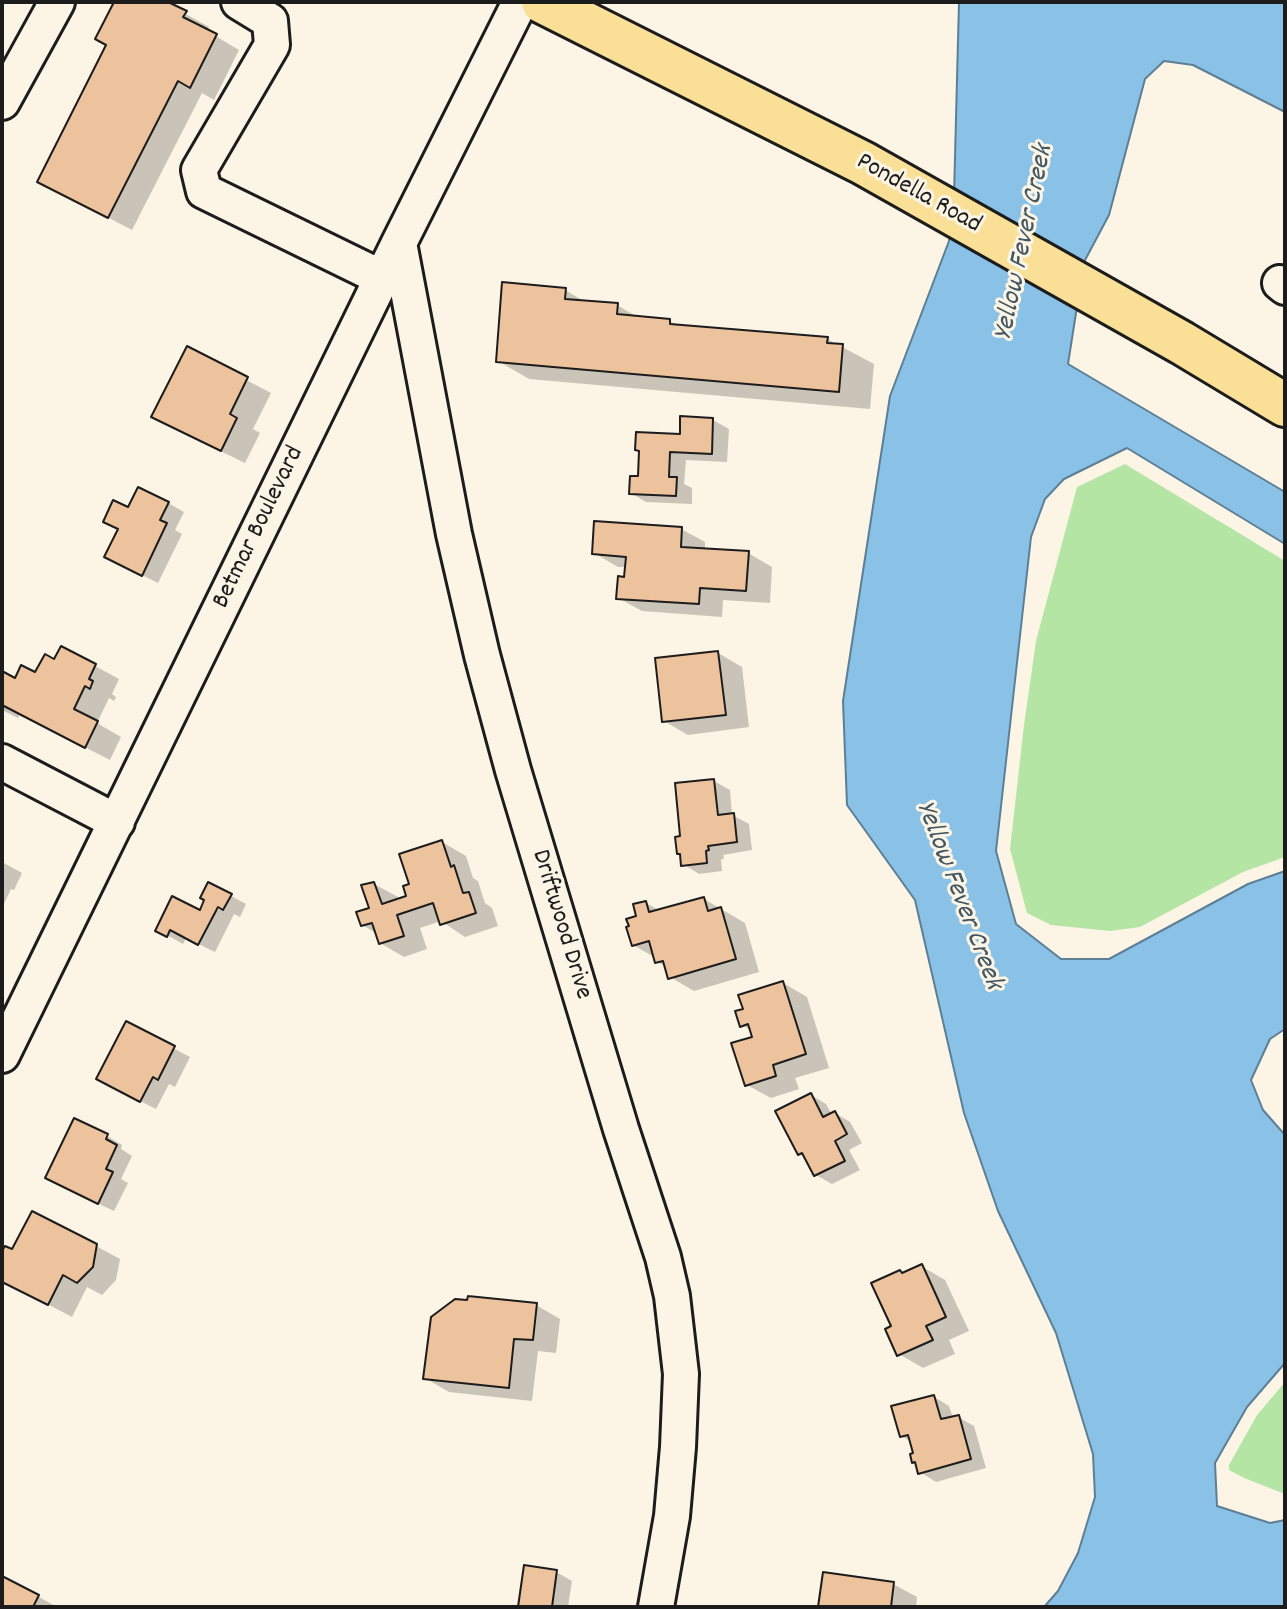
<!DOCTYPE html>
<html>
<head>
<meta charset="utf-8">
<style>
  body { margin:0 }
  #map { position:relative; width:1287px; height:1609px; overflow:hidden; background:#fcf5e5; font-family:Dekko,sans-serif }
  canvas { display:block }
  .frame { position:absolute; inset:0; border:4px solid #1c1c1c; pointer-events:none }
</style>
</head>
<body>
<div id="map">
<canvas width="1287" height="1609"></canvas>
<div class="frame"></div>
</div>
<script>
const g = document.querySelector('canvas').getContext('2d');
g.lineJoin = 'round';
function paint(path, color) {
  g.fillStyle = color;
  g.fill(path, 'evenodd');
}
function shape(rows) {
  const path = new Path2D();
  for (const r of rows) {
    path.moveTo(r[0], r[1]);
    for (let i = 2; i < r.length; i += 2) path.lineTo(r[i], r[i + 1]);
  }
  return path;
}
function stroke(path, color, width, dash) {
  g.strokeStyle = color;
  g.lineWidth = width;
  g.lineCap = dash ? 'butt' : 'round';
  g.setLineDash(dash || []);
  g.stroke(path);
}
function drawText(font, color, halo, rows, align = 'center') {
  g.font = font + ' Dekko,sans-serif';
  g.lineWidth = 6;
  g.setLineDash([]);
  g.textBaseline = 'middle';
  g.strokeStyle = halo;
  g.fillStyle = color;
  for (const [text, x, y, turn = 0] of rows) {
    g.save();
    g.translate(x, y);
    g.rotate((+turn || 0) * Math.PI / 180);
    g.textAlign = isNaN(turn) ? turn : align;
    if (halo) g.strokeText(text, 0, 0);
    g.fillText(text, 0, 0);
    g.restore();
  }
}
paint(shape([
  [1125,464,1285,561,1285,857,1243,872,1140,927,1110,931,1051,925,1027,913,1010,849,1024,725,1036,641,1077,487],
  [1285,1382,1285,1494,1244,1478,1229,1470,1229,1465,1257,1415]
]), '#b5e5a5');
const water = shape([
  [959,2,1285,2,1285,112,1193,65,1164,61,1145,79,1109,215,1084,262,1068,364,1285,492,1285,544,1127,448,1064,479,1045,499,1031,537,996,851,1016,924,1061,959,1109,959,1248,884,1285,871,1285,1029,1270,1039,1251,1080,1263,1110,1285,1135,1285,1363,1247,1407,1215,1463,1217,1506,1270,1523,1285,1520,1285,1607,1044,1607,1058,1591,1078,1553,1095,1497,1093,1454,1056,1333,998,1211,964,1113,915,900,847,805,843,701,890,396,949,241,954,196,959,2]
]);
paint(water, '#89c1e7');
stroke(water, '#5d7f96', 2);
paint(shape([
  [116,2,164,2,209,27,207,31,239,50,214,100,202,93,132,230,63,194,109,45],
  [565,290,587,303,617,305,639,318,670,321,680,327,827,339,874,364,870,409,529,379,498,361],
  [187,349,271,393,253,429,260,433,245,463,177,430],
  [713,420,729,429,727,462,686,460,684,484,692,488,692,504,646,502,631,493,639,478,641,451,681,436],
  [168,503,184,512,175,530,182,534,158,583,122,565,129,510],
  [681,529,705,542,705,550,748,553,772,567,770,603,723,600,722,617,642,611,618,598,626,579,627,567,618,567,594,553],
  [718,653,742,667,749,727,688,735,664,721],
  [55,661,95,666,119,679,112,694,116,697,114,701,109,698,97,723,121,737,110,760,20,714,18,718,2,710,2,674,16,680,36,675],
  [714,781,730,790,732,815,749,824,752,850,723,855,724,859,721,859,722,871,699,874,683,864,683,838],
  [442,842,466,856,473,878,478,881,485,903,492,908,498,926,465,937,441,921,420,928,427,949,404,957,380,943,378,934,362,925,371,909,374,884,398,897,399,901,408,898,411,886],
  [2,862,22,873,14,890,11,889,2,908],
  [209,884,246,904,240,917,234,914,215,952,186,938,183,944,158,930,173,899,200,913,207,900,202,897],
  [221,897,224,899,219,910,214,910],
  [704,899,745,923,759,972,694,991,670,977,667,967,657,962,656,958,633,945,639,917,646,903,660,911],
  [783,983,807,997,829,1068,795,1078,799,1089,771,1098,747,1085,754,1038,752,1031,742,1025,746,1011],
  [127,1024,190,1057,175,1087,169,1084,156,1109,114,1088],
  [811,1095,826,1104,832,1115,835,1113,850,1122,862,1143,849,1150,860,1170,832,1184,816,1175,808,1159,799,1154],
  [107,1136,122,1145,121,1149,132,1156,121,1179,128,1183,114,1211,63,1187],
  [96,1246,120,1259,116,1280,102,1295,87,1287,72,1317,2,1280,2,1255,13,1252],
  [921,1266,945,1280,969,1331,949,1340,955,1354,923,1368,899,1354,894,1327,900,1272,904,1274],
  [536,1305,560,1319,556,1353,538,1351,532,1401,449,1392,425,1378],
  [934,1397,949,1406,953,1418,958,1417,974,1426,986,1468,936,1482,920,1472,912,1442,901,1436],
  [556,1572,572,1581,568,1607,520,1607],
  [2,1579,39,1597,57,1607,2,1607],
  [893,1584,917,1597,916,1607,820,1607]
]), '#0003');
const building = shape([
  [114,2,168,2,187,11,183,17,217,34,190,88,178,81,108,218,37,182,106,45,95,39,114,2],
  [502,282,566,288,565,299,618,303,617,314,670,319,670,324,828,337,827,343,843,344,839,392,496,362,502,282],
  [187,346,248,377,230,414,237,418,221,451,151,417,187,346],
  [680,416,713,418,712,454,670,452,669,477,677,477,676,496,629,494,630,476,638,476,639,451,635,450,636,432,680,434,680,416],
  [138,487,169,502,160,520,167,523,142,576,104,557,118,529,103,522,113,500,128,507,138,487],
  [594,521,682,527,681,547,749,551,746,591,700,588,699,604,616,599,618,576,624,577,626,557,592,554,594,521],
  [61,646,96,664,89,679,93,681,90,689,85,686,74,709,98,721,85,748,2,705,2,671,15,678,21,665,35,672,45,654,54,659,61,646],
  [718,651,726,715,662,722,655,658,718,651],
  [714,779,718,815,734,813,737,842,708,846,709,850,706,851,707,863,681,866,680,854,677,854,675,837,680,836,675,783,714,779],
  [442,840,451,867,454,865,463,893,469,892,476,913,440,925,433,903,397,915,404,936,379,944,372,923,361,926,356,912,369,908,361,885,374,882,382,904,406,896,403,886,409,884,399,854,442,840],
  [208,882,232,894,223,910,218,907,198,945,170,930,167,937,155,931,172,896,200,910,204,900,200,898,208,882],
  [704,897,708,911,721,907,736,959,668,979,663,961,655,963,649,941,632,946,626,927,629,926,626,919,636,916,633,904,646,901,649,912,704,897],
  [783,981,806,1054,773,1065,776,1076,745,1086,731,1043,752,1037,748,1024,740,1027,735,1011,743,1009,738,995,783,981],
  [126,1021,175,1046,158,1080,153,1077,140,1102,96,1079,126,1021],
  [811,1093,823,1117,835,1111,847,1134,835,1141,845,1161,814,1176,802,1153,798,1155,775,1111,811,1093],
  [74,1118,108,1134,106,1139,117,1145,106,1169,113,1172,98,1204,45,1178,74,1118],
  [32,1211,97,1244,93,1267,77,1283,63,1275,48,1305,2,1282,2,1251,5,1246,12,1249,32,1211],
  [922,1264,946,1317,926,1326,933,1340,897,1356,885,1329,891,1326,871,1283,900,1270,902,1273,922,1264],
  [468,1296,537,1303,533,1340,514,1339,509,1388,423,1379,431,1317,455,1299,467,1300,468,1296],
  [934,1395,941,1419,959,1415,971,1459,918,1474,915,1462,912,1463,910,1454,913,1453,908,1435,900,1437,891,1406,934,1395],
  [524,1565,557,1570,552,1607,518,1607,524,1565],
  [823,1572,894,1582,891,1607,818,1607,823,1572],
  [2,1576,39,1595,33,1607,2,1607,2,1576]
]);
paint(building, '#edc39d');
stroke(building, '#1c1c1c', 2);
const minor = shape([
  [239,2,270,21,272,45,199,170,204,191,382,278],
  [2,102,57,2],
  [399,243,454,534,482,655,513,770,621,1129,663,1257,672,1296,681,1374,678,1447,672,1516,656,1607],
  [1280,283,1285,287],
  [2,762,117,822],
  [2,1055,399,243,520,2]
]);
const major = shape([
  [543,2,863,163,1182,343,1285,405]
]);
stroke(minor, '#1c1c1c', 40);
stroke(major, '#1c1c1c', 48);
stroke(minor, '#fcf5e5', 34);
stroke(major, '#fadf96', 42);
drawText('26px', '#1c1c1c', '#fcf5e5', [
  ["Pondella Road",918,195,29],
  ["Betmar Boulevard",260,528,-64],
  ["Driftwood Drive",560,925,73]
]);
drawText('italic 28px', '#425663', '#fcf5e5', [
  ["Yellow Fever Creek",1026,243,-78],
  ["Yellow Fever Creek",957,896,69]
]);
</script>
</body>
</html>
